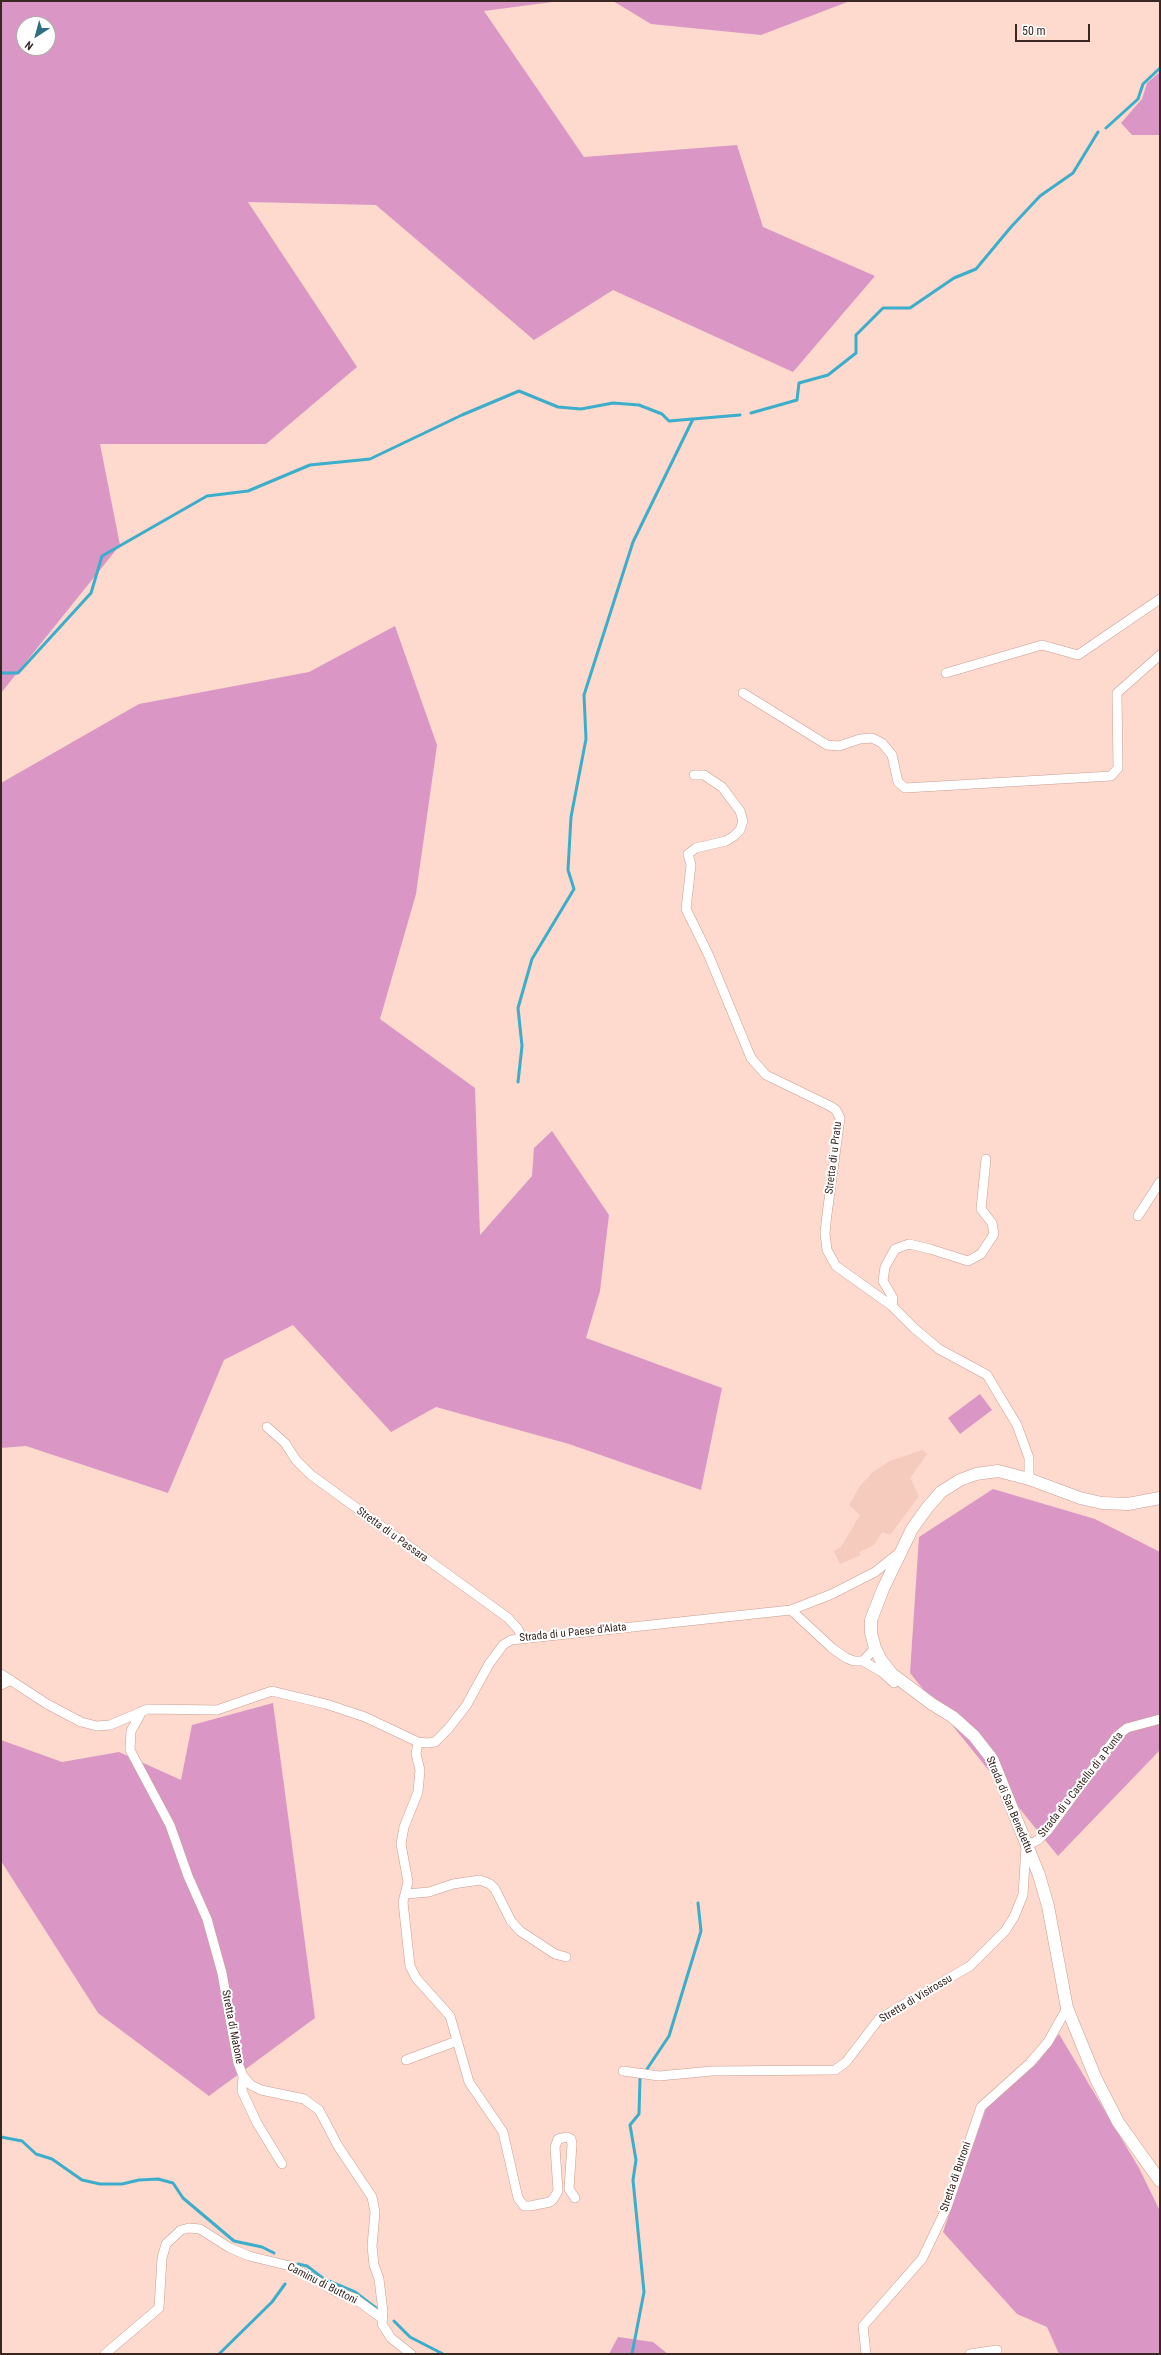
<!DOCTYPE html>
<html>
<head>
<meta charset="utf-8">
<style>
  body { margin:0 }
  #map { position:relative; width:1161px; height:2355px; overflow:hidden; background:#fed9cd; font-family:"Roboto Condensed",sans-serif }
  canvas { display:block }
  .frame { position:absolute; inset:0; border:2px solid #382722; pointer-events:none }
  .north { position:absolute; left:16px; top:16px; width:40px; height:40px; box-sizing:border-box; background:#fff; border:1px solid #afa9a7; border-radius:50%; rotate:216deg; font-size:11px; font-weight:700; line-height:16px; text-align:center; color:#382722 }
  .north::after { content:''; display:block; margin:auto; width:14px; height:18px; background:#2d6f81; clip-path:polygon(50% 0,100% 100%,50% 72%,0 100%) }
  .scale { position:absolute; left:1015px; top:24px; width:75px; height:18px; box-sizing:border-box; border:2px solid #382722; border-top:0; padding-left:5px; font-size:12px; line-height:14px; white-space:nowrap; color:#382722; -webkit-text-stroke:3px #fff; paint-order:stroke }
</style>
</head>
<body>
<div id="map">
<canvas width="1161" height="2355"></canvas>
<div class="frame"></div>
<div class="north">N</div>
<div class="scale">50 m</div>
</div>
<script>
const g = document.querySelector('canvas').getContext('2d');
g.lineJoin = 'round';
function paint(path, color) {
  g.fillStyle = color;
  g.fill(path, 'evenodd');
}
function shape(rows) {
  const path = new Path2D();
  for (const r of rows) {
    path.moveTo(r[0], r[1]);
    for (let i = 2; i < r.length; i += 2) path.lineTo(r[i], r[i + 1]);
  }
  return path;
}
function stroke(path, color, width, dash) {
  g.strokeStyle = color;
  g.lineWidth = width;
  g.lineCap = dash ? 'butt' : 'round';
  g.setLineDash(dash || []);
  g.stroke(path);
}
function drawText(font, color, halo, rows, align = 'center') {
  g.font = font + ' "Roboto Condensed",sans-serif';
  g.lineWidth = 4;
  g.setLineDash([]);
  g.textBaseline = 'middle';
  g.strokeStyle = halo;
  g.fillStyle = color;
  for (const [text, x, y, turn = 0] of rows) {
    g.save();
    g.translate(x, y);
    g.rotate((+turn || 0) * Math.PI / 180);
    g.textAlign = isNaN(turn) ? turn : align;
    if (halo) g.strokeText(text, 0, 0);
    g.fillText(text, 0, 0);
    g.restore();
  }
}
paint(shape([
  [922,1450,927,1454,910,1478,919,1496,890,1535,882,1532,874,1545,859,1552,861,1555,840,1564,834,1551,841,1547,860,1515,849,1505,860,1486,873,1472,890,1461]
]), '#f5cbbd');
paint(shape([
  [1,1,560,1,484,11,584,157,737,145,763,227,875,276,793,372,613,290,534,340,376,205,248,202,357,367,266,444,100,444,120,545,1,693],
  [24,24,48,24,48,48,24,48],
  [613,1,850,1,761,35,651,24],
  [1160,72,1160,135,1132,135,1121,123,1142,99,1147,83],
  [395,626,437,745,416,894,380,1019,475,1088,480,1235,532,1176,534,1148,552,1131,609,1215,600,1291,586,1338,722,1388,701,1490,569,1444,436,1407,391,1432,293,1325,224,1360,168,1493,26,1446,1,1448,1,783,139,704,309,672],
  [980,1394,992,1410,960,1434,948,1418],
  [993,1489,1095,1519,1160,1552,1160,1750,1058,1856,910,1673,919,1537],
  [273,1703,315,2018,209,2096,98,2013,1,1861,1,1740,62,1762,119,1752,181,1780,192,1725],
  [1059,2034,1139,2168,1160,2211,1160,2354,1059,2354,1047,2327,1017,2314,943,2232,986,2108,1037,2063],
  [618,2337,653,2342,668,2354,609,2354]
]), '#da97c6');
stroke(shape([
  [1106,128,1138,99,1143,84,1160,68],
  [751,413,797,400,799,383,828,375,856,353,856,335,883,308,910,308,954,278,976,269,1011,227,1040,196,1073,173,1098,132],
  [1,673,18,673,91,593,102,556,207,496,248,491,310,465,370,459,462,415,519,391,558,407,581,409,613,403,639,405,662,414,669,421,740,415],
  [518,1082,522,1046,518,1008,532,959,574,889,568,870,571,817,586,739,584,695,633,542,693,419],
  [647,2069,669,2036,701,1931,698,1903],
  [1,2137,22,2141,36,2154,52,2159,82,2180,100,2184,122,2184,139,2180,158,2179,173,2183,183,2198,234,2241,262,2247,274,2253],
  [298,2264,307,2266,324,2279,355,2292,376,2308],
  [394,2321,410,2337,443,2354],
  [219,2354,272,2302,285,2284],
  [632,2354,644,2292,633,2180,636,2160,630,2125,639,2114,640,2079]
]), '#3baecc', 3);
const minor = shape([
  [946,673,1042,645,1078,655,1160,599],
  [743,693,827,745,839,746,860,739,872,738,882,743,892,755,898,782,905,788,1111,776,1118,768,1117,693,1160,655],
  [694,775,704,775,722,787,740,811,743,821,740,830,734,836,726,841,696,848,688,854,691,865,686,909,709,956,751,1058,766,1075,830,1106,836,1110,840,1118,827,1214,825,1233,827,1250,836,1266,892,1306,915,1329,939,1349,987,1375,1017,1425,1029,1458,1029,1479],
  [1138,1216,1160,1182],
  [892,1306,893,1298,883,1281,885,1267,895,1249,909,1244,930,1249,968,1261,981,1254,994,1234,992,1223,981,1209,986,1159],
  [267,1427,285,1443,296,1460,311,1475,508,1618,518,1629,522,1638],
  [791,1610,832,1648,846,1658,854,1661,863,1661,875,1648],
  [863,1661,882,1672,894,1683],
  [1,1674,47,1704,81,1722,97,1726,110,1725,148,1709,217,1710,272,1691,326,1704,365,1717,418,1742,427,1743,435,1742,448,1729,466,1706,489,1664,503,1645,511,1640,791,1610,832,1594,875,1572,899,1553],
  [1,1685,11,1680],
  [142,1711,131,1731,130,1750,170,1825,188,1876,207,1919,222,1973,238,2063,243,2076,251,2085,261,2090,304,2099,319,2110,338,2146,372,2197,375,2212,372,2246,374,2265,379,2279,383,2312,382,2324,391,2338,411,2354],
  [418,1742,416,1754,420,1770,418,1792,404,1827,401,1844,408,1882,403,1902,410,1966,416,1978,450,2016,469,2082,503,2132,518,2198,524,2206,530,2206,550,2202,554,2198,558,2191,555,2147,558,2139,567,2137,571,2139,572,2144,569,2189,575,2198],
  [406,1894,429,1892,453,1884,480,1880,490,1884,495,1889,511,1921,520,1931,555,1954,566,1957],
  [406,2060,457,2041],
  [623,2071,659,2076,712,2071,835,2070,846,2062,879,2019,970,1966,1005,1931,1014,1917,1023,1895,1026,1846,1038,1840,1048,1830,1117,1736,1127,1728,1160,1719],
  [243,2076,242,2091,257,2123,282,2164],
  [105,2354,159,2308,162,2258,166,2244,181,2230,189,2228,200,2229,230,2248,249,2256,290,2266,333,2290,354,2298,383,2319],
  [866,2354,863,2326,922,2259,947,2207,981,2107,1030,2063,1048,2042,1067,2008],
  [970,2354,997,2350]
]);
const tertiary = shape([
  [1160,1498,1128,1504,1102,1503,1080,1498,1029,1479,998,1471,976,1474,960,1480,941,1492,927,1508,912,1529,883,1589,871,1620,871,1633,875,1648,881,1660,892,1674,932,1704,953,1717,974,1736,992,1759,1039,1875,1048,1906,1067,2008,1096,2079,1118,2122,1160,2181]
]);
stroke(minor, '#c99e91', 10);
stroke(tertiary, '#c99e91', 13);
stroke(minor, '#fff', 9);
stroke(tertiary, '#fff', 12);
drawText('11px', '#382722', '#fff', [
  ["Stretta di u Pratu",834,1158,-83],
  ["Stretta di u Passara",392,1535,36],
  ["Strada di u Paese d'Alata",573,1633,-6],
  ["Strada di u Castellu di a Punta",1081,1785,-52],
  ["Strada di San Benedettu",1009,1805,67],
  ["Stretta di Visirossu",916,1999,-31],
  ["Stretta di Matone",232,2027,79],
  ["Stretta di Butroni",956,2177,-71],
  ["Caminu di Buttoni",322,2284,27]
]);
</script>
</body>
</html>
